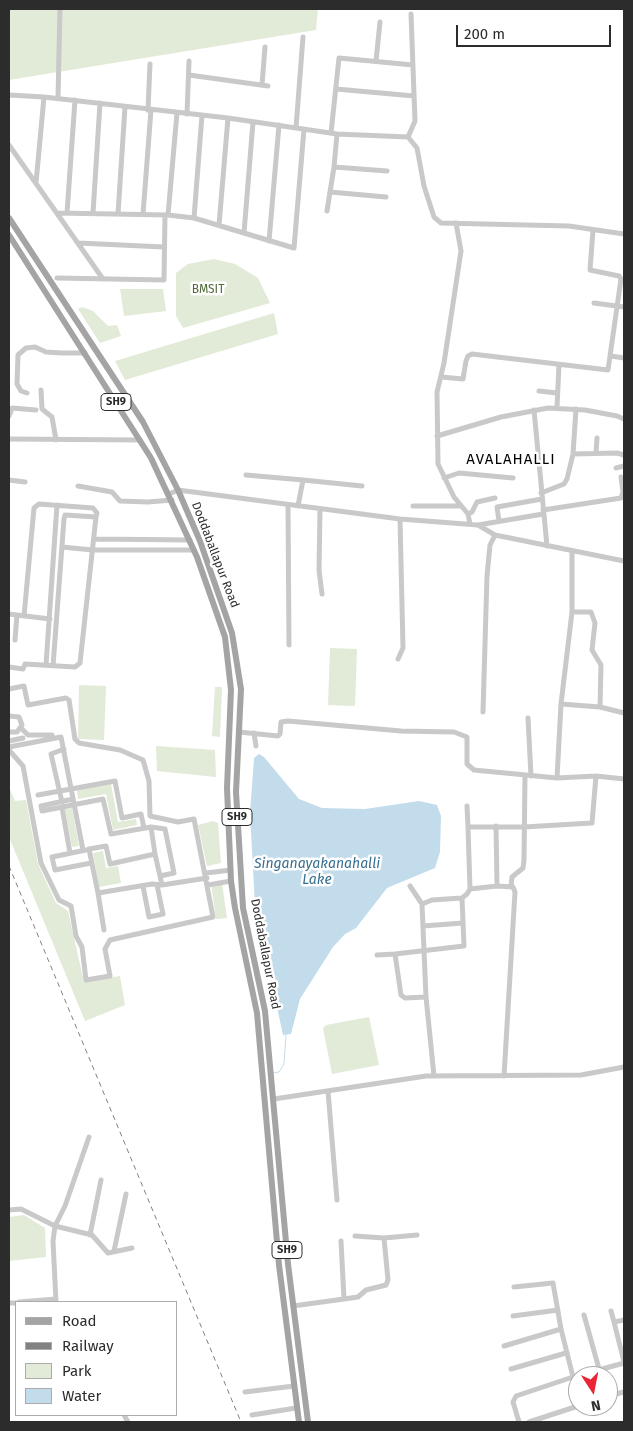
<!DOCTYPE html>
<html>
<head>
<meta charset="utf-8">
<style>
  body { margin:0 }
  #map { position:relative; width:633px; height:1431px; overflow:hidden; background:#fff; font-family:"Fira Sans",sans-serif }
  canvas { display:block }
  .frame { position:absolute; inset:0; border:10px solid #2c2c2c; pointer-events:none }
  .legend { position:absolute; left:15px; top:1301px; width:162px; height:115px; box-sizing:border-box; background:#fff; border:1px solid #ababab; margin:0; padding:6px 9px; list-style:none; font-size:15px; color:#2c2c2c }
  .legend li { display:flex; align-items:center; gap:10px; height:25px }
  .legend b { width:25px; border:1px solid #ababab }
  .north { position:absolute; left:568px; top:1366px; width:50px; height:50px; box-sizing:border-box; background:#fff; border:1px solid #ababab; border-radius:50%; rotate:169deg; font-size:14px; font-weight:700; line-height:20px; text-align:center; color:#2c2c2c }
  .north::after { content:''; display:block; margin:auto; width:18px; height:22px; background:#eb2536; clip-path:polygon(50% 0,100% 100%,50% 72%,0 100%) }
  .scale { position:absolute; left:456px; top:25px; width:155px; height:22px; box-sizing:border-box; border:2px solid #2c2c2c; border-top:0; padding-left:6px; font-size:15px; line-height:18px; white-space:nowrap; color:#2c2c2c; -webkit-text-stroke:4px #fff; paint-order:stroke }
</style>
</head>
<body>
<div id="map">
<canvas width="633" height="1431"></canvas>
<div class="frame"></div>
<ul class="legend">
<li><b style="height:6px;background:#a4a4a4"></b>Road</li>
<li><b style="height:6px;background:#818181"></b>Railway</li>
<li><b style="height:14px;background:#e2ead8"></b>Park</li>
<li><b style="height:14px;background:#c3dceb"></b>Water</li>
</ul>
<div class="north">N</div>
<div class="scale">200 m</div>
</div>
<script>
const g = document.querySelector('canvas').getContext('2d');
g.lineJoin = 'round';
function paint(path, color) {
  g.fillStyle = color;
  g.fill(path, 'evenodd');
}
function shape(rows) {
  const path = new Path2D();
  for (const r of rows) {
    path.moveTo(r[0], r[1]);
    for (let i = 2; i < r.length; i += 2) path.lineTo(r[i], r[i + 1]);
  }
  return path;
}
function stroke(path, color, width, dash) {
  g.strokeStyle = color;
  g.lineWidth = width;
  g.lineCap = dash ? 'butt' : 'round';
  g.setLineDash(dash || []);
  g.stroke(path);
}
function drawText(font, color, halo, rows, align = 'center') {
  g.font = font + ' "Fira Sans",sans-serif';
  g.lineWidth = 5;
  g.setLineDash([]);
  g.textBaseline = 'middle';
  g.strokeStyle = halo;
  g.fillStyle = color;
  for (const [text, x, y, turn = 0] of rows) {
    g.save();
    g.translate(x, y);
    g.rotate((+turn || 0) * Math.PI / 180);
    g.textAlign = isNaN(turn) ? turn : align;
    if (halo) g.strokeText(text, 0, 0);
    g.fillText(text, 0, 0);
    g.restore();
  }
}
paint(shape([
  [9,9,318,9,316,30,9,80],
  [214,259,235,264,258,278,270,303,183,328,176,316,176,273,188,264],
  [120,289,163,289,166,311,124,316],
  [82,307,93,311,108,326,117,325,121,336,100,343,78,309],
  [274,313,278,334,125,380,115,361],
  [330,648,357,649,355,706,328,705],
  [79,685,106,686,104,740,78,739],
  [215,687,222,687,220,737,212,736],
  [156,746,215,750,216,777,157,771],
  [111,784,118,822,136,819,137,825,113,830,106,794,78,799,77,790],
  [9,787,15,801,26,800,38,864,56,903,68,911,84,982,120,976,125,1005,85,1021,9,837],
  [72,808,79,846,72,847,65,809],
  [213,821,218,823,221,863,207,866,198,825],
  [103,851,106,868,118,866,121,883,99,887,93,853],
  [222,883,227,918,216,919,211,884],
  [369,1017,379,1065,332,1074,323,1028,326,1025],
  [24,1215,45,1228,46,1257,9,1261,9,1217]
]), '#e2ead8');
paint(shape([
  [259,754,264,757,299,799,322,808,365,809,419,801,437,805,441,816,440,852,435,868,387,888,356,928,345,934,333,947,300,999,291,1034,283,1035,255,906,250,813,254,758]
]), '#c3dceb');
stroke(shape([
  [273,1073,279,1072,284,1064,286,1035]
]), '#c3dceb', 1);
stroke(shape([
  [376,61,380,22],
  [189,75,268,86],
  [262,85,265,47],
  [336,89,414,96],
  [9,95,44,97,228,118,337,134,408,137,417,148,424,186,434,217,441,223,569,226,624,234],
  [58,98,60,9],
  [148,110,150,64],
  [187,114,189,61],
  [296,128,303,37],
  [331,133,339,58,413,65],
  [337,134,334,167,387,171],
  [408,137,415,121,411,14],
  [9,145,103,279],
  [334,167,330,192,386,197],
  [36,183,44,97],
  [327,211,330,192],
  [57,213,168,215,194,218,294,248,304,129],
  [67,213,75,100],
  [93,213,100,103],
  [118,214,125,107],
  [143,214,151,110],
  [168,215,177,113],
  [194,218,202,115],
  [456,223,461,251,444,363,437,392,438,464,454,497,468,514,470,524],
  [219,225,228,118],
  [244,233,253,122],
  [269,241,279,125],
  [78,243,164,247],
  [57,278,164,280,165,215],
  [594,303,624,307],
  [611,356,624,358],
  [441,377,463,379,466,361,468,356,472,354,608,370,621,279,619,276,590,270,593,230],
  [41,390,42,409,52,417,56,440],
  [539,391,557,393],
  [27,393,21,391,17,384,18,355,26,348,35,347,46,352,62,353,85,353],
  [557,407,559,365],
  [534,410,547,546],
  [9,416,12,408,36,410],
  [437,436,501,417,548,408,585,410,617,416,624,419],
  [9,439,140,440],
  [596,453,597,438],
  [573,454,617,453,624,455],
  [616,468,624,466],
  [246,475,303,480,298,506],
  [444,478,459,473,513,478],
  [9,480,25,482],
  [303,480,362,486],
  [78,486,112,492,120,501,148,502,172,500],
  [541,493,564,484,567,479,573,454,576,409],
  [169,494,178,490,400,519,478,525,495,535,624,561],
  [288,505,289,645],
  [413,506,461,506],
  [320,509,319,570,322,594],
  [543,510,621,498,623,492,621,477],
  [468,514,472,512,477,502,495,498],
  [499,521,497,507,542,499],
  [478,525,543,514],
  [95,539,190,540],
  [62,547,93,550,194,550],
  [572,551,572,612],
  [9,614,50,619],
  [24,616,34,508,39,504,93,508,97,513,96,517],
  [15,640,17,615],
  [398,659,403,648,400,519],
  [46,665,57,505],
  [9,667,23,669,25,664,75,667,80,663,96,517,65,515,64,519,53,666],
  [9,689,24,686,28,705,66,698,69,700,75,739,79,743,120,750,143,760,149,781,150,816,178,822,194,819,213,917,110,940,105,949,110,976,86,980,82,947,76,936,71,906,59,900,41,863,23,766,9,750],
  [561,704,600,707],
  [483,712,487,576,490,545,495,535],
  [9,716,19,717,22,725,17,732,9,732],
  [528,718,531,776],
  [21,728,28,735,52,735],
  [239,732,278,736,280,734,281,722,288,721,401,731,454,732,467,737,467,764,474,770,557,778,596,776,624,779],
  [254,733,256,746],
  [9,741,23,738],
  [9,747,61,737,83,850],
  [557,778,561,704,572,612,591,612,595,623,592,650,601,665,600,707,624,713],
  [38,795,115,781,122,818,141,814,144,828],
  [73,799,41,806,42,811,103,799,111,834,151,827,155,854],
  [62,802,51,754,64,749],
  [467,806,468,827],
  [62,807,70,853],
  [496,826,497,886],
  [151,827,165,829,174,873,160,876],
  [86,850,52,857,55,870,91,863],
  [206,873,231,870],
  [162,885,155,854,110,864,106,846,89,849,98,893,152,884,162,885,207,878],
  [208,885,231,881],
  [143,886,149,917,163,914,157,885],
  [410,886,422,904],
  [511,887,512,877,523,868,524,860,525,775],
  [470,889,497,886,513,887,515,892,504,1076],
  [98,893,104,930],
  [423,926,463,923],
  [377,955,395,954],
  [426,997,405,998,401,995,395,954,464,946,462,898],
  [434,1076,426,997,422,904,432,900,462,898,467,894,470,889,468,827,524,827,592,823,596,776],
  [328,1091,337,1200],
  [274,1099,426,1076,581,1075,624,1067],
  [89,1137,65,1206,55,1226,92,1235,108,1253,132,1248],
  [9,1210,21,1209,55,1226,53,1241,56,1302],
  [90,1235,101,1180],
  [355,1236,384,1238,417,1235],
  [114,1251,126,1194],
  [514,1287,553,1283,561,1329,573,1377,624,1363],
  [344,1299,358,1297,366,1290,386,1285,388,1280,384,1238],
  [19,1302,56,1299],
  [9,1303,16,1303],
  [293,1306,344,1299,341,1241],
  [611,1311,614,1322],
  [584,1315,601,1376],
  [513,1316,558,1310],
  [624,1320,614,1322,624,1362],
  [504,1346,561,1329],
  [511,1369,566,1353],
  [245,1392,294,1386],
  [608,1396,624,1392],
  [124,1415,128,1422],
  [252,1415,296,1408],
  [519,1422,513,1402,516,1396,573,1377],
  [529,1422,578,1406]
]), '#c9c9c9', 5);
stroke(shape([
  [9,218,143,422,178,490,200,541,232,633,241,689,236,792,243,908,265,1011,288,1264,308,1422],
  [9,235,151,458,197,557,225,637,231,690,227,788,231,881,235,908,257,1013,279,1265,299,1422]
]), '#a4a4a4', 6);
stroke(shape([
  [9,866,241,1422]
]), '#818181', 1, [5, 4]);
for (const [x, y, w] of [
  [116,402,30],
  [237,817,30],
  [287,1250,30]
]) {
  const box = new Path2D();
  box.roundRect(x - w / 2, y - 8.5, w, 17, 4);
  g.fillStyle = '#fff';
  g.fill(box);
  stroke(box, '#2c2c2c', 1);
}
drawText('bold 11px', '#2c2c2c', null, [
  ["SH9",116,402],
  ["SH9",237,817],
  ["SH9",287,1250]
]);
drawText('12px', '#4f6838', '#fff', [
  ["BMSIT",208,290]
]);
drawText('12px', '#2c2c2c', '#fff', [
  ["Doddaballapur Road",215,555,69],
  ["Doddaballapur Road",265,954,79]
]);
drawText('italic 14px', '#386e8f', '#fff', [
  ["Singanayakanahalli",317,864],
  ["Lake",317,880]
]);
g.letterSpacing = '1px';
drawText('15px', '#000', '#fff', [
  ["AVALAHALLI",511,460]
]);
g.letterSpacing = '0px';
</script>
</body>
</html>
